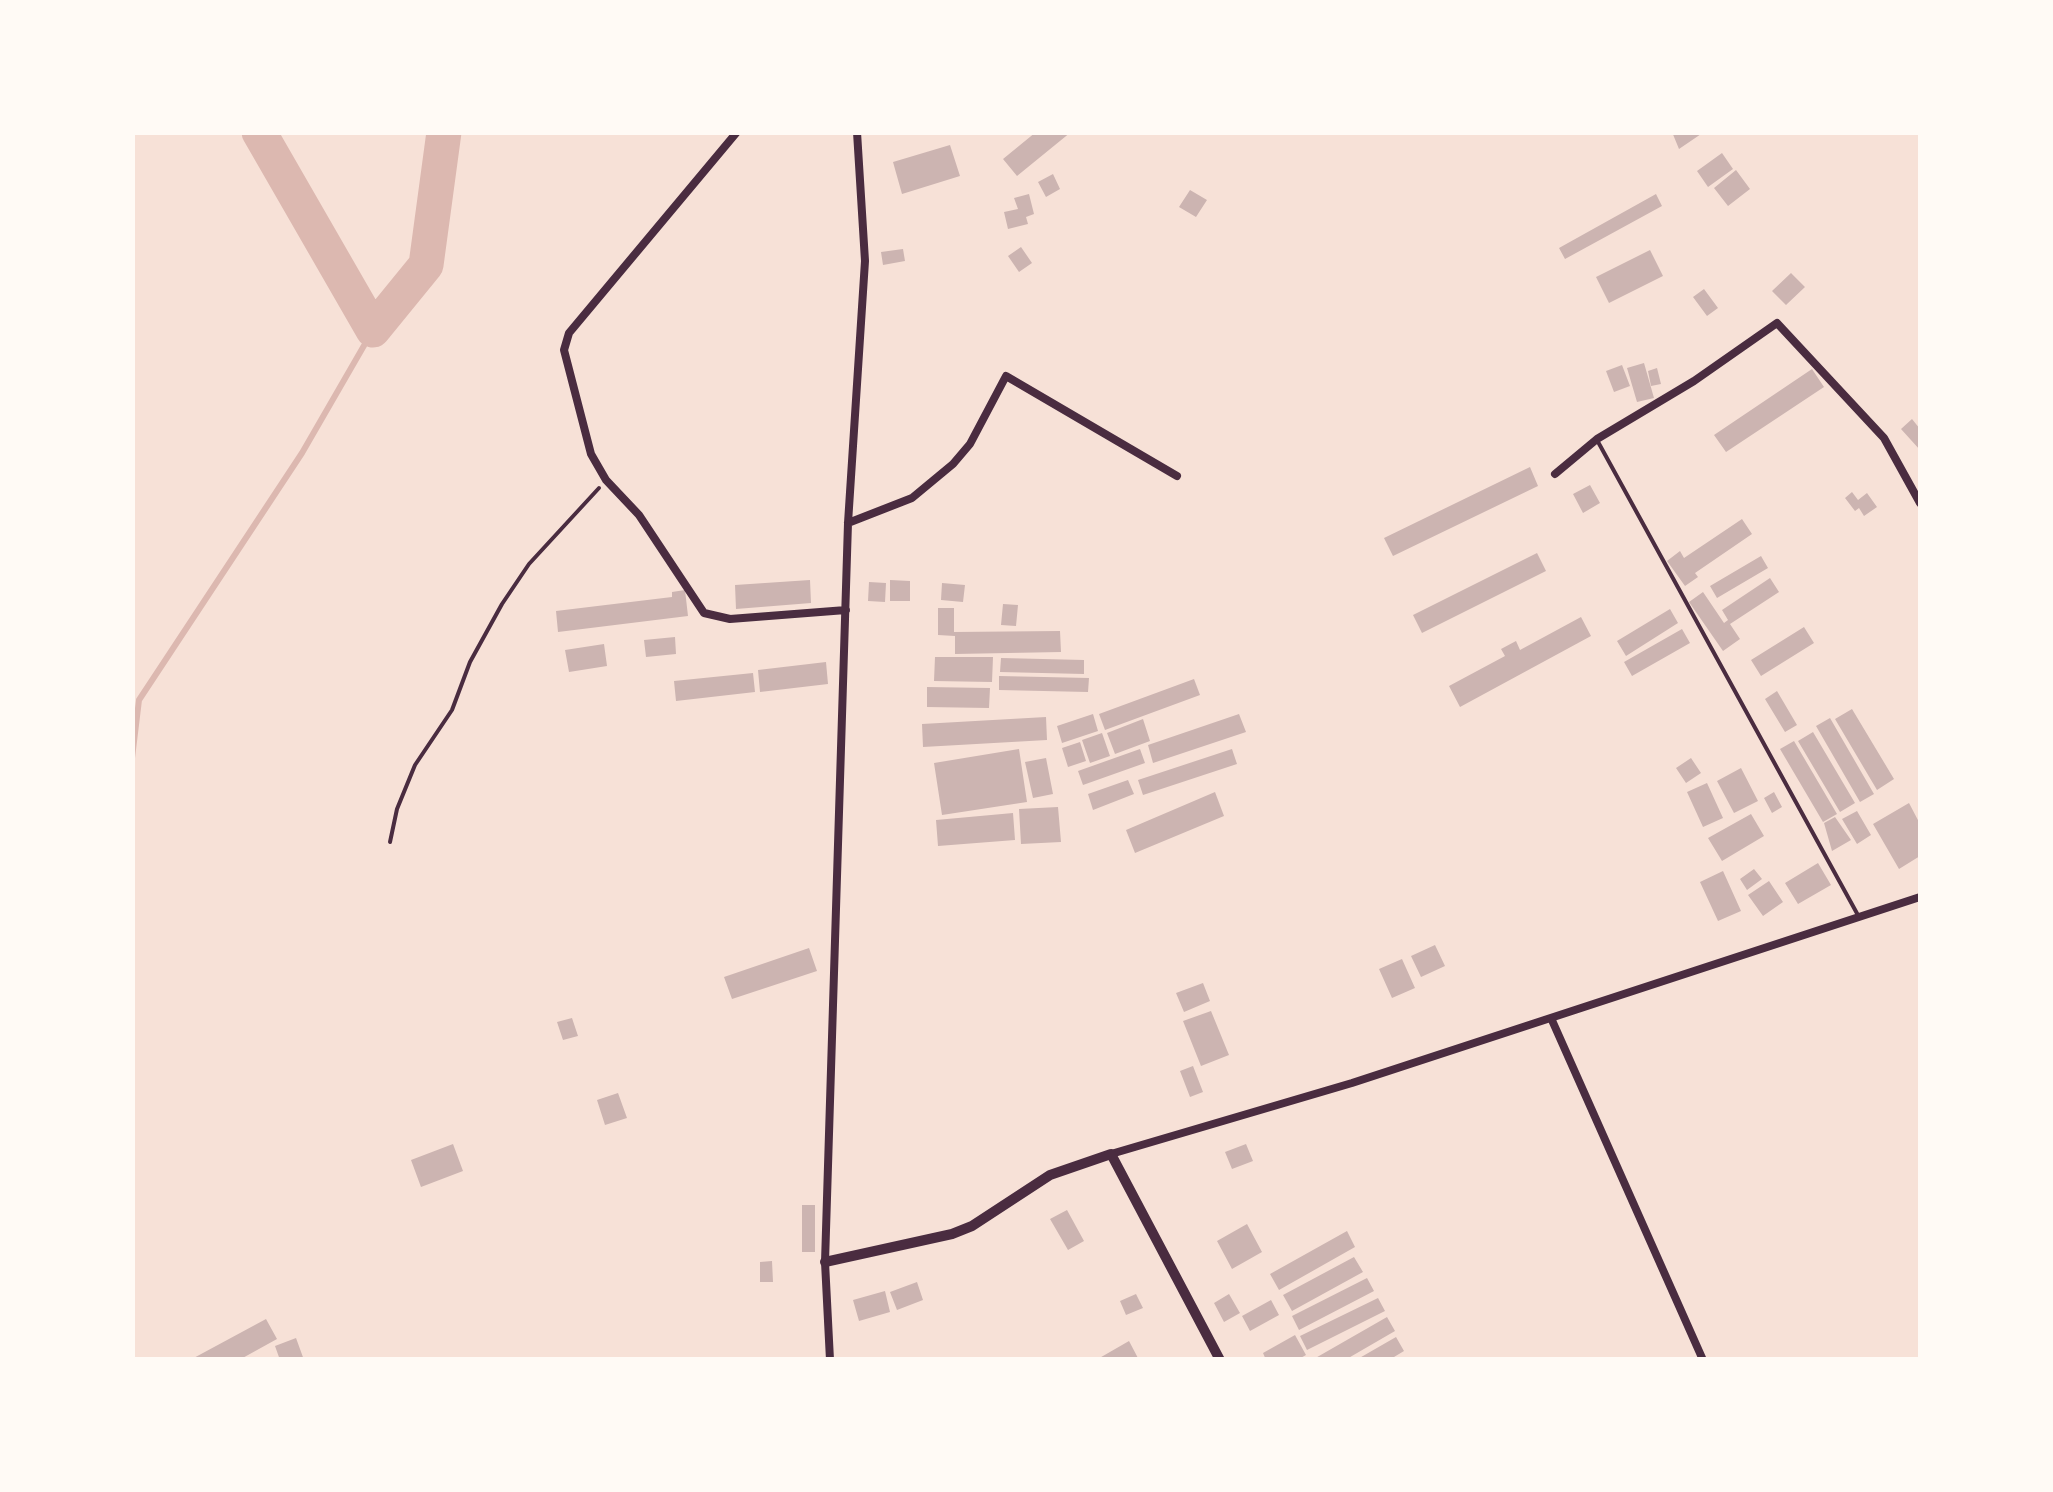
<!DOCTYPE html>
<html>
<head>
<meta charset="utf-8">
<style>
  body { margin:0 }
  #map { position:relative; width:2053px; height:1492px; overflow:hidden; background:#f7e1d7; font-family:Figtree,sans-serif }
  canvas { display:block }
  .frame { position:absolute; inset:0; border:135px solid #fffaf5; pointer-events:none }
</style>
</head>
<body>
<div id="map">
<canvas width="2053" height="1492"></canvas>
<div class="frame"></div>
</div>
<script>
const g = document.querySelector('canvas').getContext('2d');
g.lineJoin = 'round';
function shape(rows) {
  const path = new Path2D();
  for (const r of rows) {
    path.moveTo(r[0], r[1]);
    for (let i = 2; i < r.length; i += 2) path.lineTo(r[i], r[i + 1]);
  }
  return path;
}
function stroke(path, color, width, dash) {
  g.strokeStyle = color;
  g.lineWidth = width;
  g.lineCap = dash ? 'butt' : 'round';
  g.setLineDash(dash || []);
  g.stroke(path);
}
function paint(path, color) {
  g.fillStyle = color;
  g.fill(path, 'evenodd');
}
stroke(shape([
  [132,758,139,700,302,453,373,330]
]), '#dcb8b0', 6);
stroke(shape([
  [259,132,373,330,426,265,444,132]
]), '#dcb8b0', 35);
paint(shape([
  [1036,132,1071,132,1017,176,1003,159],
  [1672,132,1704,132,1679,149],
  [950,145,960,176,902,194,893,162],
  [1722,153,1733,169,1708,187,1697,171],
  [1736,170,1750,189,1728,206,1714,188],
  [1053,174,1060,189,1046,197,1038,182],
  [1190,190,1207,200,1196,217,1179,207],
  [1029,194,1034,214,1026,217,1028,224,1008,229,1004,212,1018,209,1014,198],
  [1656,194,1662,206,1565,259,1559,248],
  [1021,247,1032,263,1019,272,1008,256],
  [903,249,905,261,883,265,881,252],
  [1650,250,1663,276,1609,303,1596,277],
  [1791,273,1805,287,1786,305,1772,291],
  [1704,289,1718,308,1707,316,1693,297],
  [1644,363,1654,398,1637,402,1627,368],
  [1622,365,1630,386,1614,392,1606,371],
  [1657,368,1661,384,1651,386,1648,371],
  [1812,369,1824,387,1726,452,1714,435],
  [1912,419,1920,429,1920,450,1901,429],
  [1530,467,1538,486,1393,556,1384,538],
  [1590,485,1600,503,1583,513,1573,494],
  [1852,492,1858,500,1867,493,1877,507,1864,516,1859,508,1855,511,1845,498],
  [1742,519,1752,534,1695,573,1698,577,1685,586,1667,561,1680,551,1684,558],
  [1537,553,1546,571,1422,633,1413,615],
  [1761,556,1768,568,1717,598,1710,586],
  [1770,578,1779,592,1730,624,1740,639,1723,651,1689,602,1703,592,1724,623,1728,620,1722,610],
  [810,580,811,603,736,609,735,585],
  [890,580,910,581,910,601,890,601],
  [869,582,886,583,885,602,868,601],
  [942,583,965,585,963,602,941,600],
  [685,590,688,616,558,632,556,611,672,597,672,592],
  [1003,604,1018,605,1016,626,1001,625],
  [938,608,954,608,954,632,1060,631,1061,652,955,654,955,636,938,635],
  [1670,609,1678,623,1626,656,1617,641],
  [1581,617,1591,636,1460,707,1449,686,1505,656,1501,649,1516,641,1520,650],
  [1804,627,1814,643,1761,676,1751,660],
  [1682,629,1690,643,1632,676,1624,662],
  [675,637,676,654,646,657,644,640],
  [604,644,607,666,569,672,565,650],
  [935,657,993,657,992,682,934,681],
  [1001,658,1084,660,1084,674,1000,672],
  [826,662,828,684,760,692,758,670],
  [753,673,755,692,676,701,674,681],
  [999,676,1089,678,1088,692,999,690],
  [1194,679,1200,695,1105,730,1099,714],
  [927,687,990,688,989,708,927,707],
  [1777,691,1797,725,1785,732,1765,699],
  [1852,709,1894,779,1877,790,1835,719],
  [1093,714,1098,731,1062,743,1057,726],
  [1239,714,1246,732,1153,763,1148,745],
  [1046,717,1047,740,923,747,922,724],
  [1830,718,1874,794,1860,802,1816,726],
  [1143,719,1150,741,1115,754,1107,733],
  [1813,732,1855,803,1840,812,1798,741],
  [1102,733,1110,756,1090,763,1082,740],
  [1794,741,1837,814,1823,822,1780,749],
  [1080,742,1086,761,1068,767,1062,748],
  [1019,749,1027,802,942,815,934,763],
  [1140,749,1145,763,1083,785,1078,771],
  [1232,749,1237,764,1143,795,1138,780],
  [1046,758,1053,794,1033,798,1025,762],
  [1691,758,1701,773,1686,783,1676,768],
  [1741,768,1758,801,1734,813,1717,781],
  [1128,780,1134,794,1093,810,1088,794],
  [1707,783,1723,818,1703,827,1687,792],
  [1215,792,1224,816,1135,853,1126,830],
  [1774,792,1782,807,1772,813,1764,798],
  [1909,803,1920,824,1920,856,1899,869,1873,824],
  [1058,807,1061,842,1021,844,1019,809],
  [1857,811,1871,835,1857,844,1842,819],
  [1013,813,1015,840,938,846,936,820],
  [1751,814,1764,836,1722,861,1708,838],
  [1835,817,1851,840,1832,851,1824,823],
  [1818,863,1831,885,1798,904,1785,883],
  [1754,869,1762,879,1747,890,1740,879],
  [1723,871,1741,911,1718,921,1700,882],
  [1769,881,1783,902,1763,916,1748,895],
  [1435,945,1445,966,1421,977,1411,956],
  [809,948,817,971,732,999,724,977],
  [1402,959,1415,988,1392,998,1379,969],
  [1203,983,1210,1001,1184,1012,1176,993],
  [1211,1011,1229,1055,1201,1066,1183,1021],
  [572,1018,578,1036,563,1040,557,1022],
  [1193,1066,1203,1092,1190,1097,1180,1071],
  [618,1093,627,1118,605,1125,597,1100],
  [453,1144,463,1171,421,1187,411,1160],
  [1246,1144,1253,1161,1232,1169,1225,1152],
  [802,1205,815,1205,815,1252,802,1252],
  [1067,1210,1084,1241,1068,1250,1050,1219],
  [1247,1224,1262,1252,1232,1269,1217,1241],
  [1347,1231,1355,1247,1279,1290,1270,1274],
  [1354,1257,1363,1272,1292,1311,1283,1295],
  [772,1261,773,1282,760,1282,760,1262],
  [1367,1278,1374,1291,1299,1330,1292,1316],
  [917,1282,923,1300,897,1310,890,1292],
  [885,1291,890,1312,859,1321,853,1300],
  [1136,1294,1143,1308,1126,1315,1120,1301],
  [1229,1294,1240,1313,1224,1322,1214,1303],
  [1378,1298,1385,1311,1307,1350,1300,1336],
  [1271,1300,1279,1315,1250,1331,1242,1316],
  [1387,1317,1395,1331,1345,1360,1312,1360],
  [266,1319,277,1339,239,1360,190,1360],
  [1295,1335,1306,1355,1297,1360,1266,1360,1263,1353],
  [1396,1337,1404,1351,1389,1360,1356,1360],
  [296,1338,304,1360,280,1360,275,1346],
  [1129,1341,1139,1360,1096,1360]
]), '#ccb4b1');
stroke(shape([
  [390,842,397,809,415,765,452,710,470,662,502,604,529,564,599,488]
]), '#4a2c40', 4);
stroke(shape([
  [1597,440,1859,917]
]), '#4a2c40', 4);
stroke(shape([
  [737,132,569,333,564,350,591,454,606,480,639,515,704,613,730,619,846,610],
  [1555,474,1597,439,1694,381,1777,323,1884,438,1920,503],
  [848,523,912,498,953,464,970,444,1006,376,1177,476],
  [1551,1018,1703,1360],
  [1111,1154,1352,1083,1920,897],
  [830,1360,825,1262,848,523,865,261,857,132]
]), '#4a2c40', 8);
stroke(shape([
  [825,1262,952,1234,972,1226,1050,1175,1111,1154,1220,1360]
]), '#4a2c40', 10);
</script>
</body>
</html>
